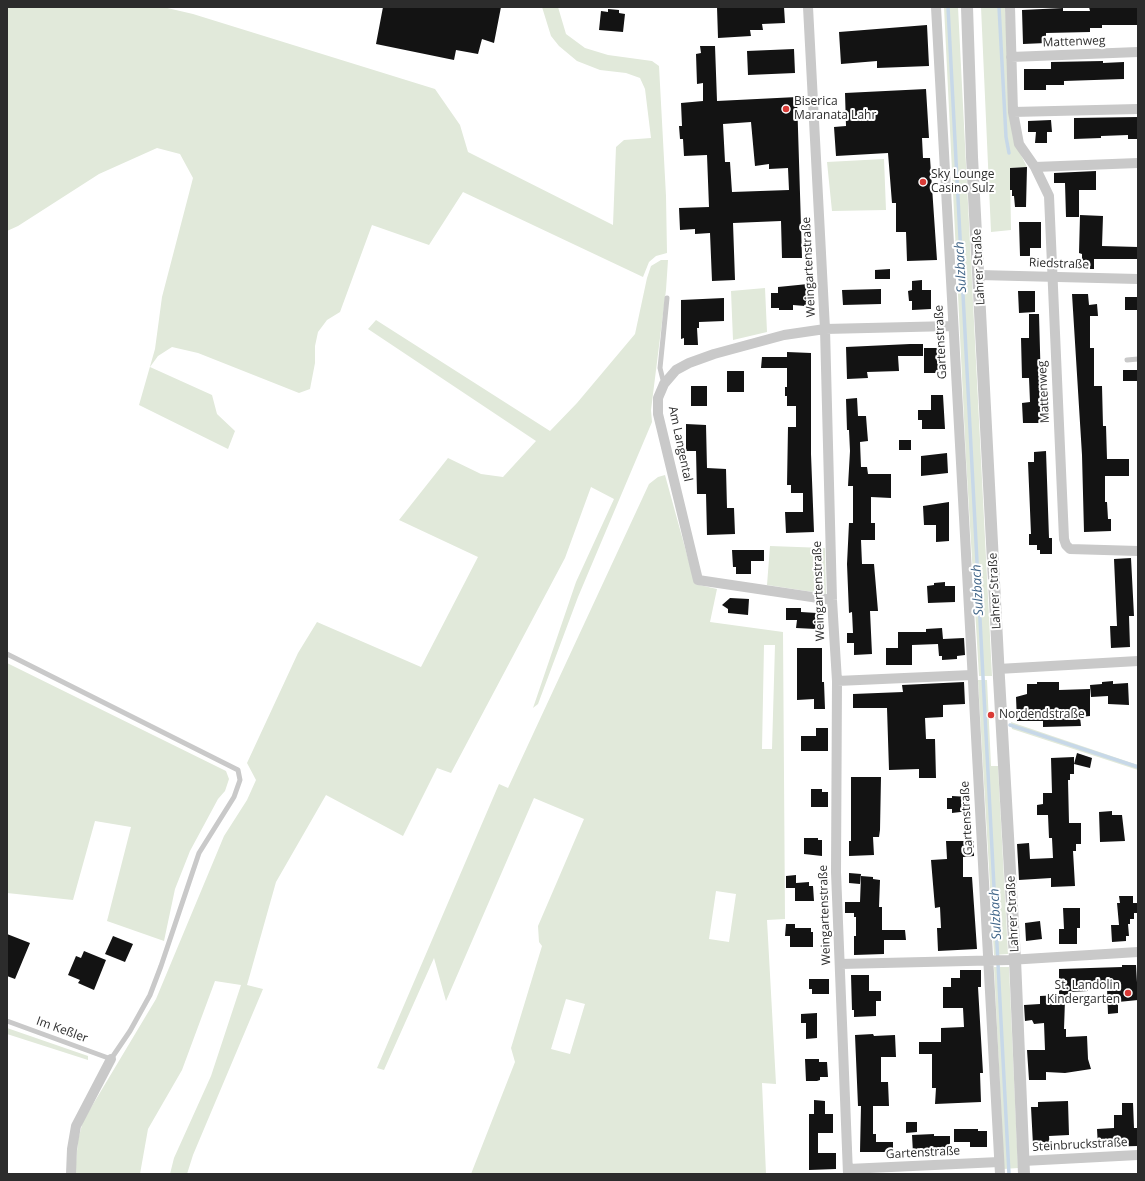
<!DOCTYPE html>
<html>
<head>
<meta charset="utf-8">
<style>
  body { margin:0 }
  #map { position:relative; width:1145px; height:1181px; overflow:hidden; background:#fff; font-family:"Open Sans",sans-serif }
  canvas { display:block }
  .frame { position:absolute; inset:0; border:8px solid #2c2c2c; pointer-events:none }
</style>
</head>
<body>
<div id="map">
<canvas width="1145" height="1181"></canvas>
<div class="frame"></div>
</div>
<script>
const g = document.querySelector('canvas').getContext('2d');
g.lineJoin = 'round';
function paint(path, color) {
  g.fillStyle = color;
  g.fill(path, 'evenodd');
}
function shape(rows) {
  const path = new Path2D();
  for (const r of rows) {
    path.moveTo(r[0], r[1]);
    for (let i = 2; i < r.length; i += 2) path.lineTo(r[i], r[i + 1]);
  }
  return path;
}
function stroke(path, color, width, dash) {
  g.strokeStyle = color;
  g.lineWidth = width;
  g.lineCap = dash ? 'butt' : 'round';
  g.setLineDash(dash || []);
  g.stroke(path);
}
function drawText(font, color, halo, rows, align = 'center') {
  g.font = font + ' "Open Sans",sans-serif';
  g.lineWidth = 4;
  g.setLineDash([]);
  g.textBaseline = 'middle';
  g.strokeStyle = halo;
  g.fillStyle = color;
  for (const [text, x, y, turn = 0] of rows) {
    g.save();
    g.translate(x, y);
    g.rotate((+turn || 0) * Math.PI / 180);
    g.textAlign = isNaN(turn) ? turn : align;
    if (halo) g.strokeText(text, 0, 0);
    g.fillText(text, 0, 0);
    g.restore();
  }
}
paint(shape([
  [7,7,163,7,193,14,435,89,460,125,468,152,613,225,616,147,624,140,651,138,645,89,640,78,626,73,600,70,577,61,559,46,551,36,542,7,558,7,566,34,585,48,608,55,652,61,659,66,666,196,667,253,656,256,649,262,643,277,463,192,429,245,372,225,340,312,327,320,318,332,315,346,315,363,310,389,299,393,198,353,172,347,158,356,150,367,212,395,217,414,235,431,228,449,139,405,155,349,162,297,193,178,180,154,157,148,99,174,18,226,7,231],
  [944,7,958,7,992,676,979,676,966,459],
  [981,7,1005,7,1013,139,1027,167,1010,168,1011,230,991,232],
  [884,159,886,210,832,211,827,162],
  [661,260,668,260,666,290,651,410,652,422,578,597,538,704,533,708,576,582,614,499,591,487,565,558,451,773,437,768,403,836,326,795,276,882,247,985,263,989,193,1155,187,1174,170,1174,174,1158,211,1076,241,985,215,981,182,1070,148,1129,140,1174,75,1174,78,1140,83,1121,156,999,224,836,247,800,256,780,247,763,298,653,317,622,421,667,478,557,399,520,448,458,481,474,503,477,536,441,368,329,376,320,550,431,577,403,635,334,647,278,651,266],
  [765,288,767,332,733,340,731,291],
  [665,475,695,584,717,589,710,622,783,632,785,919,767,920,776,1084,762,1083,766,1174,471,1174,515,1062,511,1048,542,946,539,942,538,926,584,819,534,798,446,1001,434,958,384,1070,377,1068,499,784,508,788,649,484,658,477],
  [764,645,775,645,772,749,762,749],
  [716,891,736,894,729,942,709,939],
  [566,999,585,1004,570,1054,551,1049],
  [770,546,825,548,826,594,767,585],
  [7,663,226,771,229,779,225,791,218,799,190,851,175,889,164,941,107,921,131,827,95,821,73,900,7,893],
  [978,680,987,680,991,766,998,766,1008,954,994,955],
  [1011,722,1138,765,1138,770,1012,729],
  [994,967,1009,967,1018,1168,1004,1169],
  [7,1028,88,1056,88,1060,7,1034]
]), '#e1e9da');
stroke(shape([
  [948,7,1009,1174],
  [999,7,1006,137,1009,153],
  [1010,725,1138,767]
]), '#c7d8e8', 3.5);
paint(shape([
  [383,7,501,7,494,43,482,39,478,54,456,50,454,60,376,44],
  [717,7,784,7,785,23,762,24,763,30,750,30,751,36,718,38],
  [1089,7,1138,7,1137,25,1102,25,1102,28,1090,28,1090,32,1046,33,1046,43,1023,44,1022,10,1063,8,1063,11,1090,11],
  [608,9,619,10,619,13,625,14,623,32,599,30,601,11,608,12],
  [927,25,929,66,877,68,877,61,841,64,839,32],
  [700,46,715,46,717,101,797,97,802,258,782,258,781,221,733,223,735,280,712,281,710,233,695,234,695,229,680,230,679,208,709,207,707,155,684,156,683,139,680,139,679,126,682,126,681,103,703,101,703,83,697,84,696,54,701,53],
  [751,122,755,166,769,164,769,169,788,168,789,190,732,192,730,162,725,162,723,124],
  [794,49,795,73,748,75,747,51],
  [1103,61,1103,63,1124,62,1124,79,1064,81,1064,85,1046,85,1046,90,1024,90,1024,69,1051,69,1051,62],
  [926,89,929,138,922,138,923,158,930,158,937,260,907,261,906,232,896,232,896,203,892,203,888,153,836,156,834,127,846,126,845,93],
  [1138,117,1138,139,1128,139,1128,135,1101,136,1101,138,1074,139,1074,118],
  [1051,120,1052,132,1047,132,1047,143,1035,143,1036,132,1028,132,1028,121],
  [1027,167,1026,207,1015,207,1014,196,1012,196,1012,190,1010,190,1010,168],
  [1096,171,1096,190,1079,190,1079,217,1066,217,1065,183,1054,183,1054,173],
  [1080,215,1103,216,1102,246,1138,247,1138,259,1094,259,1094,269,1082,269,1082,254,1079,253],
  [1019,222,1041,222,1041,248,1030,248,1030,256,1020,256],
  [890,269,890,279,875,279,875,270],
  [922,280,922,290,931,290,931,309,912,310,912,301,909,301,908,291,912,290,912,281],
  [808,284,808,302,805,306,793,305,793,310,779,310,779,308,771,308,771,293,778,293,778,287],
  [881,289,881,304,843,305,842,290],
  [1018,291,1035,291,1035,312,1019,313],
  [1072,294,1088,294,1089,305,1097,304,1098,316,1090,316,1090,348,1094,348,1094,386,1102,386,1103,426,1106,426,1107,459,1129,459,1129,476,1105,476,1105,502,1107,502,1108,519,1111,519,1111,531,1084,532,1082,455],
  [1125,297,1138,297,1138,310,1125,310],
  [724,298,724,321,699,322,699,328,697,328,698,345,684,345,684,338,681,339,681,300],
  [1029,314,1039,314,1042,423,1023,423,1022,403,1030,402,1029,378,1022,378,1021,338,1029,338],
  [910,344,923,344,923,356,898,356,899,371,867,372,868,378,847,379,846,347],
  [924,348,940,348,940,373,924,373],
  [787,352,811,353,811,454,814,532,786,533,785,512,803,512,803,493,791,493,791,485,787,485,788,427,796,427,796,406,787,406,787,396,785,396,785,387,787,387,787,368,761,368,762,357,787,357],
  [1123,370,1138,370,1138,381,1123,381],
  [727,371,744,371,744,392,727,392],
  [691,386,707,386,707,406,691,406],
  [931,395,943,395,945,429,922,429,922,420,918,420,918,410,931,410],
  [857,398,858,416,866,416,867,429,868,441,860,442,861,467,867,467,868,474,891,474,891,498,871,497,871,523,875,523,875,540,861,540,862,564,874,564,878,611,870,611,872,654,854,655,854,643,847,643,847,633,853,633,852,612,849,613,847,564,849,523,853,523,853,486,848,486,850,451,849,430,847,430,846,399],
  [686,424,706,425,707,468,726,469,727,508,734,508,735,534,707,535,706,494,697,494,696,451,686,451],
  [899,440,911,440,911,450,899,450],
  [1046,451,1049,538,1052,538,1052,554,1040,554,1040,550,1037,550,1037,545,1029,545,1029,534,1031,534,1028,462,1034,462,1034,452],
  [947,453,948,473,921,476,921,456],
  [949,502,949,541,936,542,936,525,924,525,923,506],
  [732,550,764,550,764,561,751,561,751,574,736,574,736,567,733,567],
  [1131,558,1134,616,1129,616,1130,647,1111,648,1110,626,1117,626,1114,559],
  [945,582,945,586,955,586,955,602,928,603,927,586,934,585,934,583],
  [730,598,749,599,748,615,728,613,728,609,722,605],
  [786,608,801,608,801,612,817,613,816,629,796,628,797,620,786,620],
  [942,628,943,639,964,638,965,655,957,656,957,659,942,660,942,656,939,656,938,644,912,645,912,665,886,665,886,648,898,648,898,632,926,632,926,629],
  [797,648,822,648,822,682,824,682,825,709,814,709,814,699,797,700],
  [1113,681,1113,684,1128,683,1129,705,1108,704,1108,696,1091,697,1090,685,1102,684,1102,682],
  [964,682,965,704,943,705,943,717,925,718,926,739,935,739,936,778,919,778,919,769,889,770,887,708,853,708,853,694,903,692,902,685],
  [1037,682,1059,682,1059,690,1090,689,1090,716,1080,717,1081,726,1043,727,1043,721,1017,721,1016,697,1027,694,1027,684,1037,684],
  [816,728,828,728,828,751,801,751,801,736,816,736],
  [1077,753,1092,758,1090,768,1074,764],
  [1074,757,1074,774,1070,774,1070,780,1068,780,1069,823,1081,823,1081,844,1076,844,1076,851,1073,851,1075,886,1051,887,1051,878,1019,880,1017,844,1029,843,1030,859,1053,858,1052,838,1049,838,1048,815,1037,815,1037,805,1043,804,1043,793,1052,793,1051,758],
  [851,777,881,777,880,830,879,837,873,837,874,855,849,856,849,841,851,841],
  [811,789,822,789,822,792,828,792,828,807,811,807],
  [952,796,969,797,969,811,952,813,952,809,947,809,947,798,952,798],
  [1112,811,1112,815,1122,815,1125,841,1100,842,1099,812],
  [804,838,818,838,818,840,822,840,822,856,804,854],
  [946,841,974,841,974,856,963,857,963,877,972,877,977,949,938,951,937,928,941,928,940,907,935,908,931,860,947,859],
  [849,873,861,874,860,884,849,883],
  [796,875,796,883,809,882,809,886,813,886,814,901,795,901,795,888,786,888,786,876],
  [861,876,873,877,873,879,880,880,879,907,882,907,882,930,905,930,906,940,884,940,884,954,854,955,854,936,856,936,856,917,854,917,854,913,845,913,845,902,860,902],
  [1119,896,1133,896,1133,903,1138,903,1138,913,1134,913,1134,919,1130,919,1130,924,1128,924,1129,936,1126,936,1126,941,1112,942,1111,925,1119,925,1117,903,1120,903],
  [1063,908,1080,908,1080,928,1077,928,1077,944,1059,944,1059,929,1064,929],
  [1040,921,1042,939,1026,941,1025,923],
  [786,924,795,924,795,928,811,928,811,932,813,932,813,947,790,947,790,936,785,936],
  [7,934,30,943,15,979,7,976],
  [113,936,133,944,125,962,105,954],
  [84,951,106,960,94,990,78,983,80,980,68,975,76,956,81,958],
  [1122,965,1136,965,1138,1000,1118,1002,1118,1013,1108,1014,1107,988,1088,988,1088,991,1069,992,1070,1000,1065,1000,1064,1029,1066,1029,1066,1037,1087,1036,1088,1059,1091,1069,1065,1073,1046,1072,1046,1080,1029,1080,1027,1050,1045,1050,1044,1023,1034,1024,1032,1020,1025,1021,1024,1005,1040,1004,1040,996,1059,995,1059,969,1122,967],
  [960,970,981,970,981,987,978,987,983,1073,980,1073,981,1102,935,1104,936,1088,932,1088,932,1054,919,1054,919,1042,941,1042,941,1028,964,1027,963,1008,943,1008,943,987,951,987,951,978,960,978],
  [851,975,869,975,869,991,881,991,881,1001,876,1001,876,1016,854,1017,854,1010,852,1010],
  [809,979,829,979,829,994,812,994,812,989,809,989],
  [817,1013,817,1038,806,1039,806,1023,801,1023,801,1014],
  [873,1034,874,1036,895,1035,896,1057,881,1057,881,1082,888,1082,889,1106,873,1106,873,1134,876,1134,876,1142,893,1142,893,1152,860,1152,861,1106,858,1106,855,1035],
  [805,1059,819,1059,819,1062,827,1062,828,1077,820,1077,820,1080,817,1081,806,1081],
  [814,1100,825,1101,825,1114,833,1114,833,1133,818,1133,818,1153,836,1153,836,1169,809,1170,809,1114,814,1114],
  [1068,1101,1069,1135,1049,1136,1050,1150,1040,1150,1040,1145,1033,1145,1031,1107,1038,1107,1038,1102],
  [1122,1103,1133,1103,1134,1128,1138,1128,1138,1146,1098,1147,1097,1129,1114,1128,1114,1115,1122,1115],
  [906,1122,917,1122,917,1132,906,1133],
  [954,1129,978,1129,978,1131,987,1131,987,1147,970,1147,970,1142,954,1142],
  [934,1134,934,1136,950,1136,950,1153,913,1153,912,1135]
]), '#131313');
stroke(shape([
  [1127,360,1138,359],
  [664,384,660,368,667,298],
  [7,654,238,770,240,780,234,797,199,853,161,966,150,995,130,1031,111,1059,7,1021]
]), '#c9c9c9', 5);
stroke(shape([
  [808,7,825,329,832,600,837,681,836,872,848,1174],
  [936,7,1000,1174],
  [1010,7,1013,112,1019,144,1035,167,1049,196,1064,539,1066,545,1070,549,1138,551],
  [1011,57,1138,52],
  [1013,112,1138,109],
  [1035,167,1138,163],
  [979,275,1138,279],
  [832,600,698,580,658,414,658,398,664,384,676,370,689,363,714,354,784,335,825,329,953,326],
  [998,669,1138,661],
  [837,681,972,675],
  [840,964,1009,960,1138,952],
  [1023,1161,1138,1155],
  [848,1169,999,1162],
  [71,1174,72,1149,76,1126,111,1059]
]), '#c9c9c9', 10);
stroke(shape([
  [967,7,972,157,999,678,1015,959,1024,1174]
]), '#c9c9c9', 12);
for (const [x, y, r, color] of [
  [786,109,4,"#da3c37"],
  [923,182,4,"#da3c37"],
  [991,715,4,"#da3c37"],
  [1128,993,4,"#da3c37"]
]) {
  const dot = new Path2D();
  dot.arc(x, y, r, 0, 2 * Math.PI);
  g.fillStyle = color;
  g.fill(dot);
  stroke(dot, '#fff', 1.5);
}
drawText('12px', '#2c2c2c', '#fff', [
  ["Mattenweg",1074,42,-2],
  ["Riedstraße",1059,264,2],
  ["Weingartenstraße",809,267,-93],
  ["Lahrer Straße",979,267,-93],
  ["Gartenstraße",941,342,-93],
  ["Mattenweg",1044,392,-93],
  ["Am Langental",680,444,78],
  ["Weingartenstraße",819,591,-92],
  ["Lahrer Straße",995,591,-93],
  ["Gartenstraße",967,818,-93],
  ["Lahrer Straße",1013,914,-93],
  ["Weingartenstraße",825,915,-92],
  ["Im Keßler",62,1030,20],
  ["Steinbruckstraße",1080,1145,-3],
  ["Gartenstraße",923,1153,-3]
]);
drawText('12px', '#2c2c2c', '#fff', [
  ["Biserica",794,102],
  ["Maranata Lahr",794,116],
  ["Sky Lounge",931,175],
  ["Casino Sulz",931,189],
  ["Nordendstraße",999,715],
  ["St. Landolin",1120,986,"right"],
  ["Kindergarten",1120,1000,"right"]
], 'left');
drawText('italic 13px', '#406588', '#fff', [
  ["Sulzbach",961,267,-93],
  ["Sulzbach",978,590,-93],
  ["Sulzbach",996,914,-93]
]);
</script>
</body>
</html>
